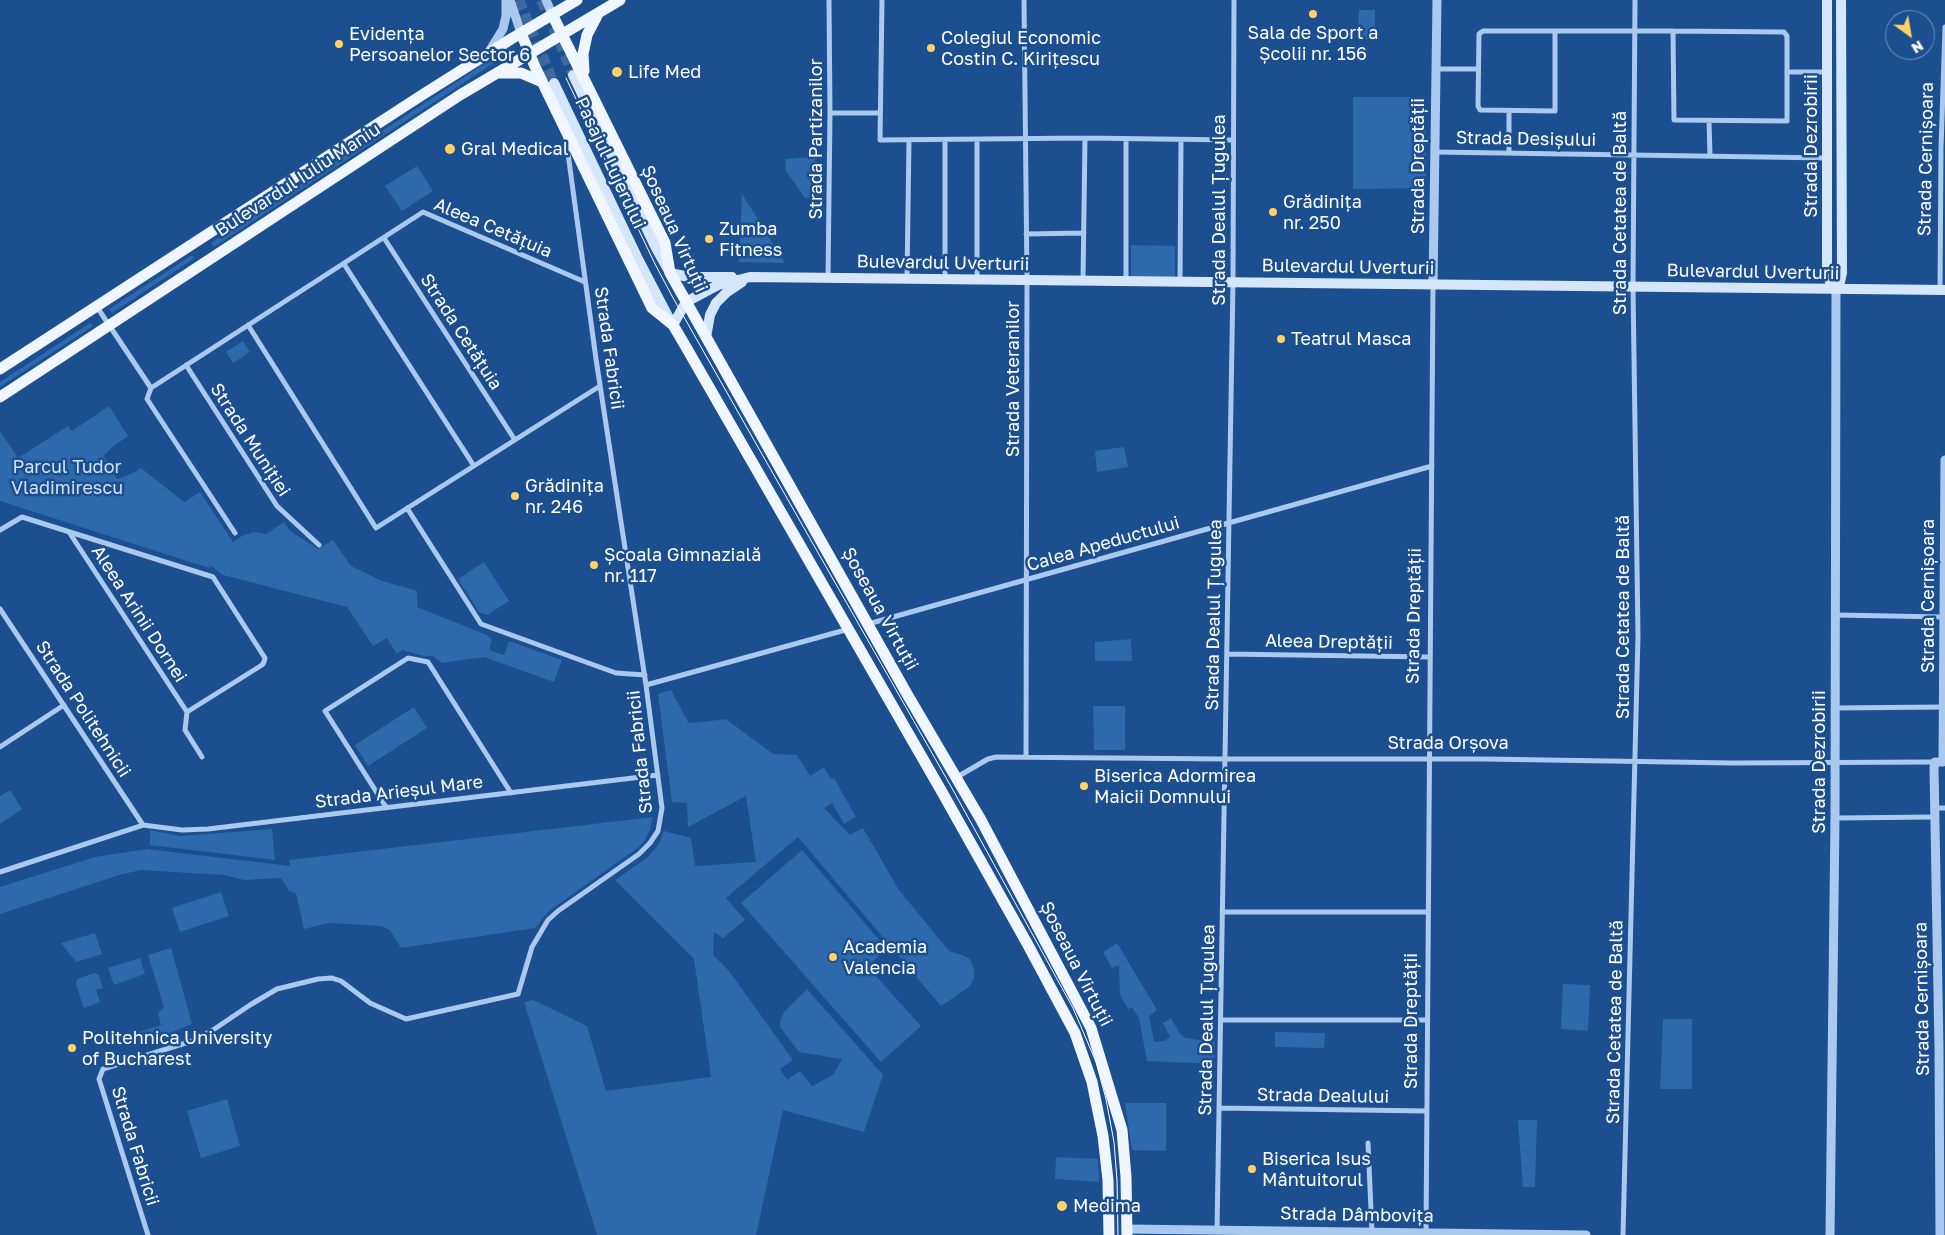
<!DOCTYPE html>
<html>
<head>
<meta charset="utf-8">
<style>
  body { margin:0 }
  #map { position:relative; width:1945px; height:1235px; overflow:hidden; background:#1b4f8f; font-family:"Golos Text",sans-serif }
  canvas { display:block }
  .north { position:absolute; left:1885px; top:10px; width:50px; height:50px; box-sizing:border-box; background:#1b4f8f; border:1px solid #7695bc; border-radius:50%; rotate:148deg; font-size:14px; font-weight:700; line-height:20px; text-align:center; color:#fff }
  .north::after { content:''; display:block; margin:auto; width:18px; height:22px; background:#ffd166; clip-path:polygon(50% 0,100% 100%,50% 72%,0 100%) }
</style>
</head>
<body>
<div id="map">
<canvas width="1945" height="1235"></canvas>
<div class="north">N</div>
</div>
<script>
const g = document.querySelector('canvas').getContext('2d');
g.lineJoin = 'round';
function paint(path, color) {
  g.fillStyle = color;
  g.fill(path, 'evenodd');
}
function shape(rows) {
  const path = new Path2D();
  for (const r of rows) {
    path.moveTo(r[0], r[1]);
    for (let i = 2; i < r.length; i += 2) path.lineTo(r[i], r[i + 1]);
  }
  return path;
}
function stroke(path, color, width, dash) {
  g.strokeStyle = color;
  g.lineWidth = width;
  g.lineCap = dash ? 'butt' : 'round';
  g.setLineDash(dash || []);
  g.stroke(path);
}
function drawText(font, color, halo, rows, align = 'center') {
  g.font = font + ' "Golos Text",sans-serif';
  g.lineWidth = 5;
  g.setLineDash([]);
  g.textBaseline = 'middle';
  g.strokeStyle = halo;
  g.fillStyle = color;
  for (const [text, x, y, turn = 0] of rows) {
    g.save();
    g.translate(x, y);
    g.rotate((+turn || 0) * Math.PI / 180);
    g.textAlign = isNaN(turn) ? turn : align;
    if (halo) g.strokeText(text, 0, 0);
    g.fillText(text, 0, 0);
    g.restore();
  }
}
paint(shape([
  [1359,10,1375,10,1375,40,1358,39],
  [510,47,512,51,214,247,211,243],
  [1353,97,1426,97,1426,188,1353,189],
  [815,157,818,197,805,198,786,171,785,159],
  [417,166,433,191,402,211,385,186],
  [742,194,785,263,786,263,739,262],
  [1131,245,1175,246,1175,278,1131,278],
  [192,255,195,258,112,313,109,309],
  [90,323,93,326,0,387,0,382],
  [243,341,250,352,233,363,226,352],
  [109,406,128,436,111,448,104,456,117,479,131,474,141,468,184,502,200,492,233,542,242,536,254,532,266,534,284,522,290,531,318,549,333,540,351,566,382,581,417,591,417,607,487,635,492,640,489,650,504,655,509,641,562,660,554,682,484,657,442,663,433,656,424,656,402,650,397,654,387,638,373,646,347,607,223,575,211,566,209,568,0,501,0,431,18,458,68,426,72,431],
  [1124,447,1128,467,1097,472,1095,451],
  [484,562,509,601,487,615,479,612,458,579],
  [1131,639,1132,661,1095,661,1095,642],
  [671,690,688,722,693,723,726,719,773,754,797,755,810,776,824,767,831,779,834,778,856,817,844,824,832,803,824,808,850,835,863,828,899,890,949,951,962,955,970,959,974,969,974,978,969,987,941,1006,798,837,726,898,745,920,723,938,714,932,713,955,729,971,793,1060,780,1069,787,1080,800,1071,812,1086,833,1075,842,1059,799,1052,780,1027,780,1021,784,1012,807,989,883,1075,864,1132,783,1110,756,1235,597,1235,524,1002,533,1000,587,1026,606,1091,711,1077,694,959,615,880,648,857,659,844,664,831,691,838,695,866,756,862,746,796,688,827,687,803,672,802,658,694],
  [1125,706,1125,750,1094,750,1093,706],
  [414,707,427,728,368,766,355,745],
  [10,790,22,809,0,824,0,796],
  [653,817,650,830,645,840,639,847,549,911,535,928,401,948,390,930,381,926,329,923,304,929,296,893,289,891,281,878,244,880,225,875,141,870,119,875,0,914,0,887,95,857,147,849,290,866,289,860],
  [272,829,275,860,150,845,150,830,180,836],
  [802,850,887,949,867,966,921,1026,881,1062,741,903],
  [221,892,229,916,180,932,172,908],
  [95,933,102,954,76,962,61,943],
  [1117,943,1157,1010,1149,1016,1154,1042,1164,1041,1170,1037,1163,1023,1171,1018,1180,1034,1185,1038,1215,1042,1214,1064,1147,1061,1139,1018,1132,1007,1128,1009,1120,995,1119,965,1112,968,1103,952],
  [171,948,192,1024,134,1047,129,1035,161,1025,158,1013,164,1007,148,955],
  [140,958,145,974,114,985,108,968],
  [94,973,99,975,103,988,96,990,100,1002,84,1008,76,985,77,979],
  [1563,984,1590,985,1588,1031,1561,1029],
  [1663,1019,1692,1019,1692,1089,1660,1089],
  [1275,1032,1325,1033,1324,1048,1275,1047],
  [227,1099,240,1146,201,1158,187,1111],
  [1125,1103,1166,1103,1166,1151,1132,1150],
  [1518,1120,1537,1120,1535,1187,1523,1187],
  [1056,1157,1098,1159,1099,1182,1055,1179]
]), '#2e69ad');
stroke(shape([
  [519,0,554,83],
  [541,0,573,75]
]), '#3d69a0', 10, [10, 5]);
stroke(shape([
  [882,0,880,140,1085,138,1232,140],
  [1024,0,1027,280,1026,757],
  [1555,31,1555,111,1480,110,1478,106,1479,34,1483,31,1673,31,1784,32,1787,36,1787,121,1674,120,1673,31],
  [1436,69,1478,69],
  [1788,72,1827,72],
  [1509,111,1509,153],
  [830,113,879,113],
  [1709,121,1710,156],
  [1126,139,1126,281],
  [1435,152,1827,158],
  [1026,234,1084,233],
  [384,238,515,440],
  [344,264,474,466],
  [828,278,830,113,829,0],
  [907,279,909,140],
  [945,279,945,140],
  [977,279,977,140],
  [1083,280,1085,138],
  [1180,282,1181,140],
  [1940,290,1941,149,1945,27],
  [97,307,151,388],
  [248,325,376,528,600,386],
  [186,365,277,506,319,545],
  [151,388,423,212,585,282],
  [151,388,147,399,235,533],
  [407,508,481,624,616,673,645,675],
  [0,530,22,517,213,577,265,658,264,662,262,665,187,712],
  [69,532,187,712,185,730,202,757],
  [0,609,143,825],
  [1836,615,1944,617],
  [868,624,1432,466],
  [1227,654,1430,657],
  [646,685,849,629],
  [1836,708,1943,707],
  [0,747,64,705],
  [957,777,988,759,996,757,1225,759,1484,759,1733,763,1935,762],
  [386,807,325,711,408,658,428,662,511,793],
  [1935,808,1945,808],
  [1835,818,1935,817],
  [0,872,143,825,182,830,208,829,658,775],
  [1222,912,1428,912],
  [1221,1020,1427,1020],
  [1219,1108,1427,1111],
  [1368,1143,1372,1232],
  [1217,1230,1233,282,1234,0],
  [1426,1233,1433,285],
  [148,1235,99,1079,103,1069,195,1040,213,1030,250,1005,277,989,318,979,332,978,341,981,370,1003,406,1019,518,994,532,947,548,920,558,911,639,854,650,843,658,831,662,808,646,685,596,359,566,139],
  [1623,1235,1638,635,1633,287,1635,0]
]), '#a9c9ee', 5);
stroke(shape([
  [510,0,521,33],
  [546,0,552,14],
  [490,50,503,29,506,16,506,0],
  [1433,285,1437,0],
  [1127,1229,1586,1235],
  [1830,1235,1835,818,1836,289],
  [1940,1235,1939,1049,1934,768,1935,762,1943,762,1945,460]
]), '#a9c9ee', 9);
stroke(shape([
  [1827,0,1827,272,1830,282,1836,289],
  [573,75,656,248,670,273,689,277,732,277],
  [554,83,637,257,671,322],
  [1836,289,1840,282,1842,273,1841,0],
  [673,325,686,302,718,285,750,277,1945,290],
  [706,337,710,315,716,303,727,292,742,282]
]), '#d6e6fa', 10);
stroke(shape([
  [552,14,665,243,670,273,907,694,981,820,1091,1028,1122,1130,1126,1177,1127,1235],
  [521,33,536,69,652,308,673,325,686,347,942,792,1028,945,1075,1033,1092,1082,1103,1136,1108,1180,1109,1235],
  [584,71,583,54,587,35,597,16],
  [500,73,521,73,542,82],
  [0,369,422,95,511,39,577,0],
  [0,397,460,95,620,0]
]), '#f0f6ff', 11);
stroke(shape([
  [566,78,655,264,672,296,953,790,1073,1008,1096,1062,1106,1099,1114,1142,1117,1180,1118,1235]
]), '#fff', 1);
for (const [x, y, r, color] of [
  [1313,14,5,"#ffd166"],
  [339,44,5,"#ffd166"],
  [931,48,5,"#ffd166"],
  [617,72,6,"#ffd166"],
  [450,149,6,"#ffd166"],
  [1273,212,5,"#ffd166"],
  [709,239,5,"#ffd166"],
  [1281,339,5,"#ffd166"],
  [515,496,5,"#ffd166"],
  [594,565,5,"#ffd166"],
  [1084,786,5,"#ffd166"],
  [833,957,5,"#ffd166"],
  [72,1048,5,"#ffd166"],
  [1252,1169,5,"#ffd166"],
  [1062,1206,6,"#ffd166"]
]) {
  const dot = new Path2D();
  dot.arc(x, y, r, 0, 2 * Math.PI);
  g.fillStyle = color;
  g.fill(dot);
  stroke(dot, '#1b4f8f', 2);
}
drawText('18px', '#fff', '#1b4f8f', [
  ["Sala de Sport a",1313,33,"center"],
  ["Școlii nr. 156",1313,54,"center"],
  ["Evidența",349,34],
  ["Persoanelor Sector 6",349,55],
  ["Colegiul Economic",941,38],
  ["Costin C. Kirițescu",941,59],
  ["Life Med",628,72],
  ["Gral Medical",461,149],
  ["Grădinița",1283,202],
  ["nr. 250",1283,223],
  ["Zumba",719,229],
  ["Fitness",719,250],
  ["Teatrul Masca",1291,339],
  ["Grădinița",525,486],
  ["nr. 246",525,507],
  ["Școala Gimnazială",604,555],
  ["nr. 117",604,576],
  ["Biserica Adormirea",1094,776],
  ["Maicii Domnului",1094,797],
  ["Academia",843,947],
  ["Valencia",843,968],
  ["Politehnica University",82,1038],
  ["of Bucharest",82,1059],
  ["Biserica Isus",1262,1159],
  ["Mântuitorul",1262,1180],
  ["Medima",1073,1206]
], 'left');
drawText('18px', '#fff', '#1b4f8f', [
  ["Strada Partizanilor",816,139,-90],
  ["Strada Desișului",1526,139,1],
  ["Strada Dezrobirii",1811,146,-90],
  ["Strada Cernișoara",1926,159,-89],
  ["Pasajul Lujerului",610,163,65],
  ["Strada Dreptății",1418,166,-90],
  ["Bulevardul Iuliu Maniu",298,180,-33],
  ["Strada Dealul Țugulea",1219,210,-90],
  ["Strada Cetatea de Baltă",1620,213,-90],
  ["Aleea Cetățuia",493,228,23],
  ["Șoseaua Virtuții",674,229,66],
  ["Bulevardul Uverturii",943,263,1],
  ["Bulevardul Uverturii",1348,267,1],
  ["Bulevardul Uverturii",1753,272,1],
  ["Strada Cetățuia",461,332,57],
  ["Strada Fabricii",609,348,82],
  ["Strada Veteranilor",1013,379,-90],
  ["Strada Muniției",250,440,57],
  ["Calea Apeductului",1103,544,-16],
  ["Strada Cernișoara",1928,596,-90],
  ["Șoseaua Virtuții",880,609,61],
  ["Aleea Arinii Dornei",139,614,57],
  ["Strada Dealul Țugulea",1214,615,-89],
  ["Strada Dreptății",1414,616,-89],
  ["Strada Cetatea de Baltă",1623,617,-90],
  ["Aleea Dreptății",1329,642,1],
  ["Strada Politehnicii",83,709,57],
  ["Strada Orșova",1448,743],
  ["Strada Fabricii",640,752,-96],
  ["Strada Dezrobirii",1819,762,-90],
  ["Strada Arieșul Mare",399,792,-7],
  ["Șoseaua Virtuții",1076,964,63],
  ["Strada Cernișoara",1922,999,-91],
  ["Strada Dealul Țugulea",1207,1020,-89],
  ["Strada Dreptății",1411,1021,-90],
  ["Strada Cetatea de Baltă",1615,1022,-89],
  ["Strada Dealului",1323,1096,1],
  ["Strada Fabricii",135,1146,73],
  ["Strada Dâmbovița",1357,1215,1]
]);
drawText('18px', '#cfe3fa', '#1b4f8f', [
  ["Parcul Tudor",67,467],
  ["Vladimirescu",67,488]
]);
</script>
</body>
</html>
